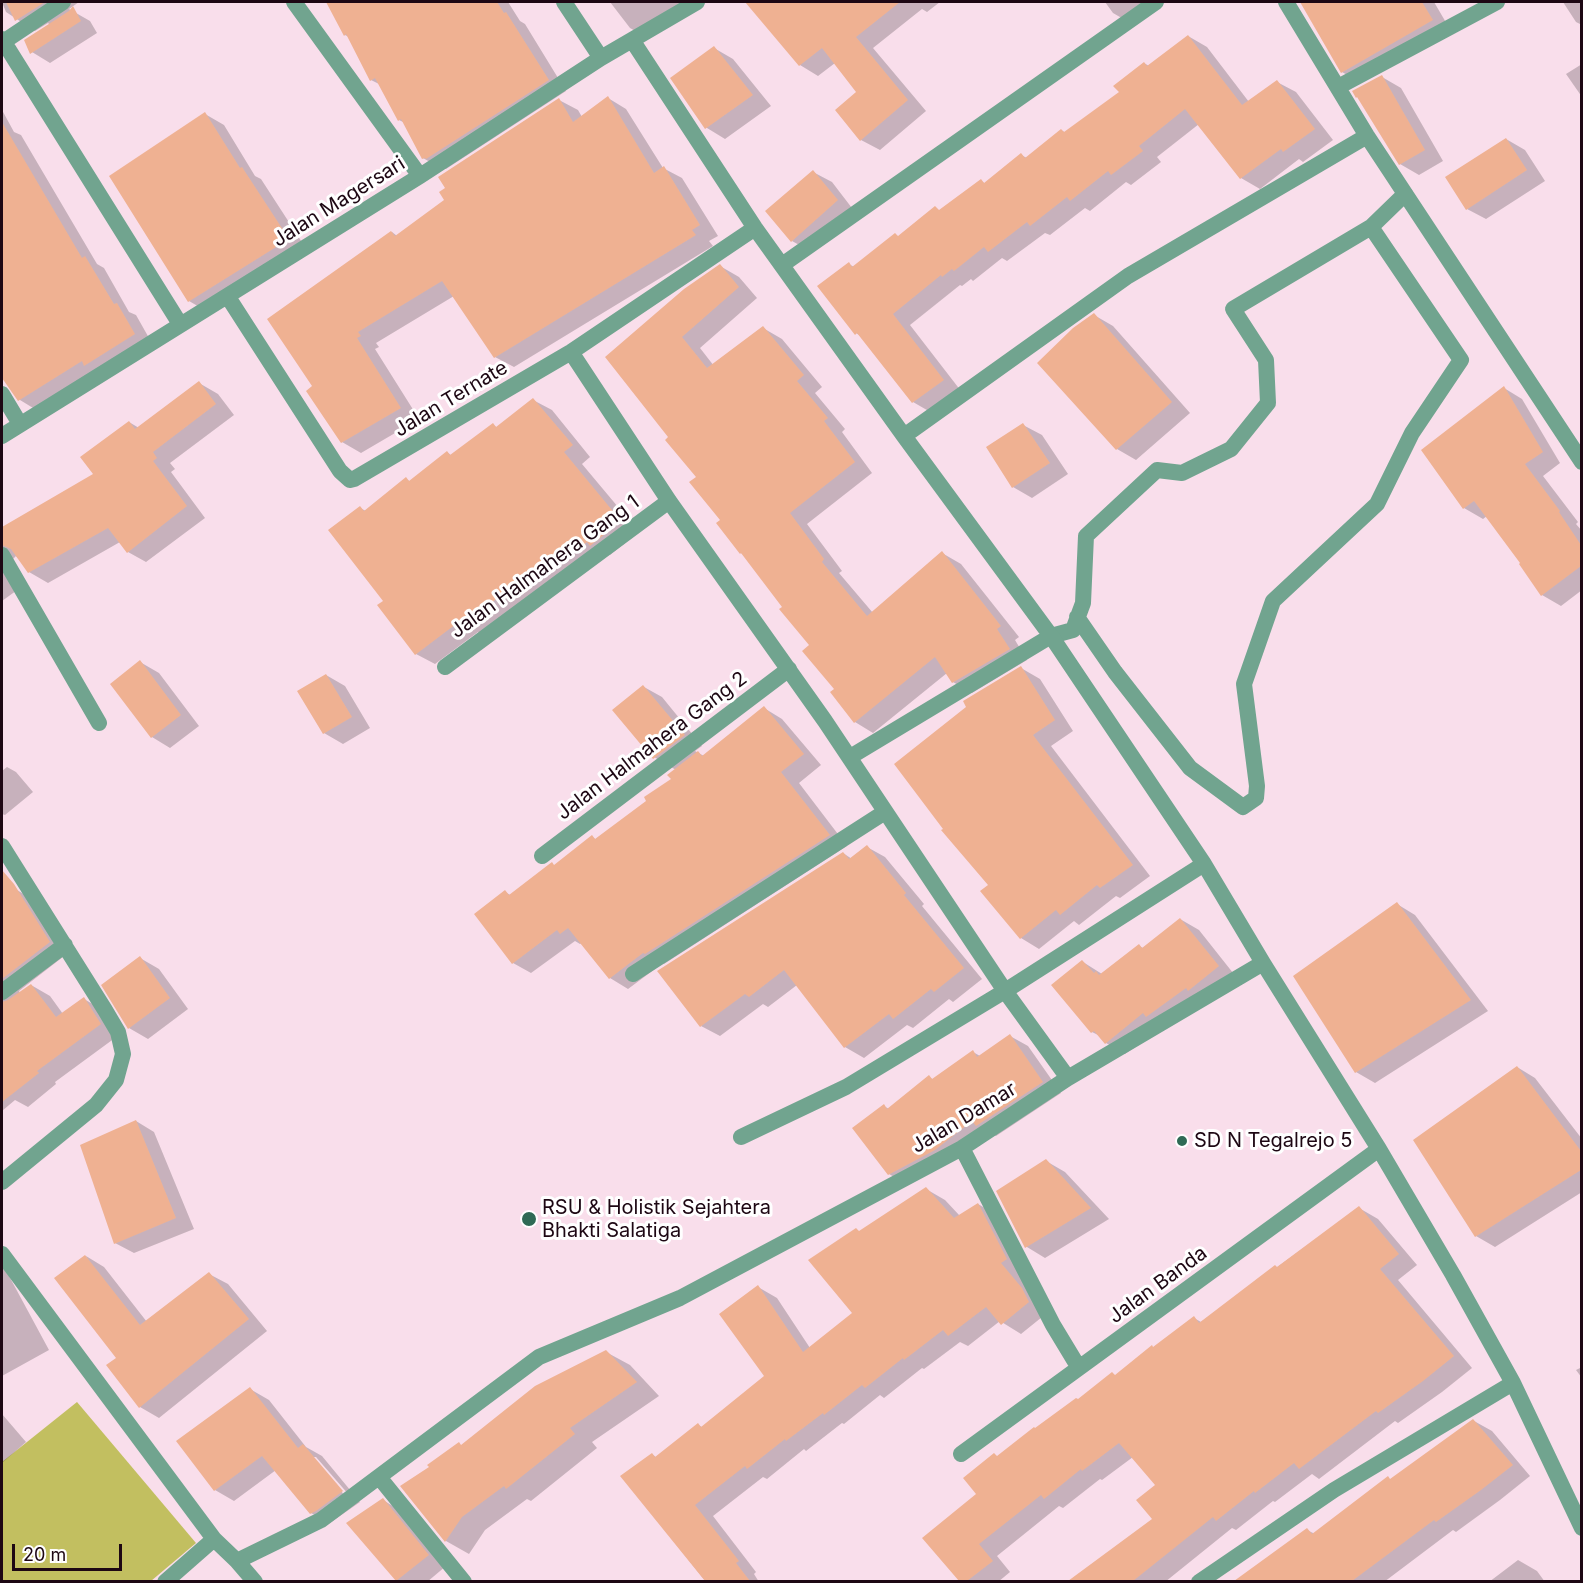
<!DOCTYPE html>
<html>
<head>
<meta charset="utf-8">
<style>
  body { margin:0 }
  #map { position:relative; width:1583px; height:1583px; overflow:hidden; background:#f9deeb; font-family:Inter,sans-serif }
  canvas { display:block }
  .frame { position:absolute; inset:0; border:3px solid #1d0713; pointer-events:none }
  .scale { position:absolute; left:12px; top:1544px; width:110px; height:27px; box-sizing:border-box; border:3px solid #1d0713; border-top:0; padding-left:8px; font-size:18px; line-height:21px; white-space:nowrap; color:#1d0713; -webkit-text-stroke:4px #fff; paint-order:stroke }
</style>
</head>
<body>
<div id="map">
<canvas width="1583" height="1583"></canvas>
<div class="frame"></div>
<div class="scale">20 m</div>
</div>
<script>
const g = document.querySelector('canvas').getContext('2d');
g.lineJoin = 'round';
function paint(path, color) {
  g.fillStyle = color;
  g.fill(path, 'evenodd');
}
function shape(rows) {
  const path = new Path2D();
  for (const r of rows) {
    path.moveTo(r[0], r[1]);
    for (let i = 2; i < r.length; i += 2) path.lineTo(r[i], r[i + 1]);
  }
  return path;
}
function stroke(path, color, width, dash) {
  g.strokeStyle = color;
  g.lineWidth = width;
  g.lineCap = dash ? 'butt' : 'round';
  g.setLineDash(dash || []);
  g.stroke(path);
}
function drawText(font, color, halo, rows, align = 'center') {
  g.font = font + ' Inter,sans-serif';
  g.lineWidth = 6;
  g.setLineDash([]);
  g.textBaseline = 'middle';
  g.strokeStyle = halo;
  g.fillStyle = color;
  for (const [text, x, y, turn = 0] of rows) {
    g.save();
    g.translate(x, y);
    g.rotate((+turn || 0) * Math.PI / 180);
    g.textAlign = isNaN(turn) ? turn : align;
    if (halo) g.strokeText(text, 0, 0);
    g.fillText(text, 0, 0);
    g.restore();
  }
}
paint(shape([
  [77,1402,196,1543,151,1581,2,1581,2,1462]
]), '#c2bf60');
paint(shape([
  [2,2,79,2,69,9,90,21,97,33,50,63,32,52,50,25,48,23,35,31,6,12],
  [327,2,508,2,520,21,525,24,566,91,446,169,442,169,423,158,405,123,399,120,381,85,371,80,349,37,345,35],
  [610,2,705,2,649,39,630,28],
  [791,2,940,2,927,12,922,9,873,48,926,111,880,150,861,140,858,93,835,63,818,76,800,65,764,22],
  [1105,2,1165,2,1132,24,1113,13],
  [1302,2,1434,2,1451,31,1361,83,1342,72],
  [1563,2,1582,2,1582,25,1576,22],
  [1188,36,1207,47,1249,102,1277,82,1296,92,1333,140,1303,162,1299,159,1260,189,1241,178,1199,124,1157,157,1161,162,1131,185,1126,182,1090,211,1085,208,1050,235,1045,233,1007,261,1002,258,973,281,971,279,962,286,960,285,910,325,961,391,932,413,913,402,862,337,856,333,849,264,854,267,899,237,935,208,940,211,981,181,986,184,1021,155,1027,158,1061,130,1066,133,1121,93,1144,63,1149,66],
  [714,48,733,59,771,106,725,139,707,128,672,79],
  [1582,64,1582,97,1566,74],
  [1382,77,1401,88,1443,161,1419,175,1400,164],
  [608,98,626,109,663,168,682,178,718,236,709,241,713,246,514,367,495,357,454,296,376,343,379,347,375,349,419,419,361,453,342,442,314,387,392,232,397,236,445,201,559,100,578,110,582,117],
  [2,110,14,132,21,135,97,264,104,268,129,312,136,315,153,345,38,411,20,400,2,375],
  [205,114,224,125,255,176,261,179,307,250,208,312,189,301],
  [1506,139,1525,150,1545,181,1486,219,1467,209],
  [813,172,832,182,855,212,810,251,792,241],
  [720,266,739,277,757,298,700,348,714,366,763,328,782,339,822,387,815,393,845,429,842,432,872,473,807,524,842,571,839,573,873,613,942,553,961,564,1019,637,1015,640,1027,660,972,693,953,682,947,673,873,733,855,722,811,645,744,555,741,553,698,477,670,438,607,357],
  [1094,315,1113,326,1190,413,1136,460,1117,449,1039,363],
  [199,383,218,394,234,415,170,463,175,469,171,472,205,518,146,562,128,552,120,542,48,583,29,572,16,556,11,561,20,588,2,601,2,528,95,475,129,422,139,428],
  [1504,388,1522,399,1560,463,1543,476,1578,522,1576,524,1582,531,1582,590,1561,606,1542,595,1523,563,1487,516,1483,519,1464,508,1423,450],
  [533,400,552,410,590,457,582,464,639,532,610,555,605,553,483,635,478,632,435,664,416,654,385,601,360,508,366,511,406,479,411,482,447,452,452,456,493,425,498,428],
  [1023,425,1042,435,1068,474,1032,498,1013,487],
  [140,662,159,673,199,726,170,748,152,737],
  [1021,668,1040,679,1073,731,1051,746,1150,876,1120,898,1116,896,1079,925,1074,921,1039,949,1021,938,990,885],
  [326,675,345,686,370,728,343,744,324,733],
  [644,687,662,697,702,746,695,751,704,756,764,708,782,719,821,765,799,783,847,846,664,964,663,963,628,989,610,978,582,943,580,944,575,941,531,973,513,963,505,892,512,896,556,866,592,837,597,840,648,801,673,779,676,770,654,757],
  [7,767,16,772,33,792,5,815,2,814,2,771],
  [867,847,885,857,924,904,922,906,982,979,953,1002,949,999,913,1028,907,1025,864,1058,845,1047,797,985,768,1007,763,1004,720,1036,701,1026,843,853,852,859],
  [17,890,35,901,68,953,19,991,20,993,31,985,50,996,63,1014,84,999,103,1010,119,1035,55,1082,56,1084,28,1107,15,1100,2,1111,2,903],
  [1397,904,1415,915,1488,1011,1375,1083,1356,1072],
  [1180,919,1199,930,1237,978,1125,1054,1106,1043,1100,1036,1092,1032,1083,962,1102,974,1139,946,1143,948],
  [140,958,159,969,188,1009,148,1039,129,1028],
  [1010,1036,1028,1046,1061,1093,996,1136,989,1132,908,1185,889,1174,884,1106,889,1109,929,1077,934,1080,973,1052,980,1056],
  [1517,1067,1535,1078,1582,1139,1582,1192,1495,1247,1476,1236],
  [136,1121,154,1132,194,1229,134,1253,115,1243],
  [1046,1161,1065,1172,1109,1219,1045,1258,1027,1247,998,1192],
  [926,1189,945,1200,960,1216,978,1204,997,1215,1047,1313,1021,1334,1000,1321,968,1346,960,1342,924,1369,922,1368,884,1398,880,1395,844,1424,842,1423,806,1451,804,1449,767,1479,763,1477,713,1516,756,1572,754,1574,759,1582,706,1582,622,1476,652,1454,657,1458,698,1425,702,1427,766,1376,758,1287,777,1298,810,1348,854,1313,860,1232],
  [1359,1208,1378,1219,1417,1265,1398,1280,1472,1368,1442,1392,1398,1423,1395,1421,1319,1479,1312,1474,1275,1502,1273,1501,1236,1530,1232,1528,1165,1582,1068,1582,1154,1519,1157,1485,1133,1457,1102,1480,1100,1479,1063,1508,1059,1506,997,1556,1010,1572,998,1582,961,1582,924,1538,979,1494,999,1457,1116,1376,1194,1318,1201,1322],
  [86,1256,104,1267,147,1322,209,1274,228,1284,267,1331,159,1418,140,1407,118,1358],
  [2,1263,49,1350,2,1376],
  [606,1352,630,1365,659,1396,592,1442,597,1448,531,1501,527,1499,485,1530,469,1554,446,1541,402,1487],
  [1582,1367,1582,1378,1576,1370],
  [250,1389,269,1400,306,1447,322,1456,360,1502,330,1523,311,1513,276,1470,234,1501,215,1490],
  [312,1457,316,1457,349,1495,346,1497],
  [2,1414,26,1442,2,1463],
  [1474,1421,1492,1431,1530,1476,1500,1500,1456,1532,1453,1530,1384,1582,1238,1582,1307,1530,1315,1534],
  [383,1500,401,1511,446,1566,427,1582,396,1581],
  [1518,1560,1537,1571,1545,1582,1489,1582]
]), '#0003');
paint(shape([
  [6,2,45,2,15,21],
  [326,2,497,2,504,13,506,12,549,80,426,159,425,158,422,159,401,119,398,121,375,78,370,81,346,34,344,36],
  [745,2,900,2,856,37,908,100,860,141,835,110,856,92,822,48,799,66],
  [1300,2,1422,2,1433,20,1341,73],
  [73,6,81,21,30,54,24,40,69,11],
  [1188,35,1242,105,1277,80,1315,129,1283,152,1281,149,1240,179,1185,109,1139,146,1143,151,1111,175,1108,171,1070,201,1067,197,1030,226,1027,222,988,252,984,247,954,271,952,269,942,277,941,275,893,314,944,380,912,403,857,333,855,335,817,286,849,262,852,267,895,233,898,236,935,206,939,210,981,179,984,183,1021,153,1025,158,1061,129,1064,132,1119,92,1113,86,1144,62,1147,66],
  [714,46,753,95,705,129,670,78],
  [1382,75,1425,150,1399,165,1357,97,1356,98,1352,91],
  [608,96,654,173,664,166,700,225,692,230,696,235,494,358,442,281,358,332,361,336,357,338,401,408,341,443,306,391,312,386,267,319,391,231,395,236,444,200,439,192,445,188,438,177,559,98,573,122],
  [205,112,240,168,242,167,289,239,188,302,109,176],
  [2,122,82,258,85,256,114,304,117,303,135,334,84,366,82,361,18,401,2,378],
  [1506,138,1527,170,1466,210,1445,177],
  [813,170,838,200,791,242,765,211],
  [720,264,739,287,682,337,707,368,763,326,804,375,797,381,828,418,824,421,855,462,790,513,824,559,822,562,867,616,942,551,1001,626,997,629,1010,649,952,683,935,657,854,723,830,692,834,689,802,651,809,645,779,609,782,607,741,553,740,554,716,523,720,520,689,482,696,477,665,440,668,437,605,357,684,289],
  [1094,313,1172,402,1116,450,1037,363,1073,328],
  [199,381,216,404,153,452,157,458,153,461,187,506,127,553,108,528,28,573,11,549,2,545,2,527,93,474,80,457,129,421,135,429],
  [1504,386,1543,452,1525,464,1560,511,1559,512,1581,545,1581,566,1541,596,1519,564,1520,563,1474,501,1463,509,1421,450],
  [533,398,573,445,564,452,621,521,590,546,587,542,548,572,544,567,504,599,501,595,464,625,460,621,415,655,377,605,383,601,328,530,360,506,364,511,406,477,409,481,447,451,450,455,493,423,496,427],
  [1023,423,1050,463,1012,488,986,447],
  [140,660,181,715,151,738,110,684],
  [1021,666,1055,720,1033,735,1133,865,1100,888,1097,885,1060,915,1056,910,1020,939,980,891,988,885,941,830,943,829,894,764,966,707,963,701],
  [326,674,352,717,323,734,297,691],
  [643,685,685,735,653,759,612,710],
  [764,706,804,754,781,772,830,835,645,954,643,953,609,979,568,928,560,934,557,930,512,964,474,914,505,890,509,895,548,865,552,862,554,865,592,835,595,839,646,801,644,797,671,779,667,775,698,751,702,756],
  [867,845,906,893,904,895,964,968,934,992,931,989,893,1019,889,1014,844,1048,784,970,749,997,745,994,700,1027,657,971,843,852,849,859],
  [2,870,14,884,50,942,2,979],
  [1397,902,1471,1000,1355,1073,1293,976],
  [1180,918,1219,966,1188,991,1186,988,1146,1017,1143,1013,1105,1044,1094,1031,1091,1033,1051,985,1082,960,1094,973,1096,971,1099,975,1139,944,1142,948],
  [140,956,170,998,128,1029,101,985],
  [31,984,56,1017,84,997,101,1024,37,1071,39,1073,2,1102,2,1002,8,1000],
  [1010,1034,1043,1082,976,1126,972,1121,935,1150,888,1175,852,1128,884,1104,887,1109,929,1075,932,1079,973,1050,977,1057],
  [1517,1066,1581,1151,1581,1170,1475,1237,1413,1140],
  [136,1120,176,1218,114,1244,80,1145],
  [1046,1159,1091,1208,1025,1248,996,1191],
  [926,1187,954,1218,978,1203,1007,1259,1001,1263,1022,1288,1029,1302,1001,1325,986,1307,948,1336,943,1330,904,1360,903,1358,865,1388,862,1385,824,1415,823,1413,786,1441,785,1439,747,1469,745,1466,695,1505,739,1561,736,1563,750,1581,705,1581,620,1476,652,1453,655,1457,698,1423,701,1427,764,1376,719,1314,758,1285,803,1352,852,1313,808,1260,856,1228,859,1231],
  [1359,1206,1399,1254,1380,1269,1454,1356,1423,1381,1378,1413,1376,1411,1299,1469,1294,1463,1255,1493,1254,1491,1216,1521,1213,1517,1133,1581,1068,1581,1152,1519,1136,1500,1155,1485,1119,1443,1082,1471,1081,1469,1044,1499,1041,1495,979,1544,993,1561,967,1581,959,1581,922,1538,976,1494,963,1478,994,1453,997,1456,1034,1427,1035,1428,1076,1398,1078,1399,1112,1372,1115,1375,1152,1345,1153,1347,1194,1316,1199,1323,1275,1265,1277,1267],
  [85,1255,140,1325,209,1272,249,1319,139,1408,106,1365,116,1358,54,1278],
  [606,1350,637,1382,570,1428,575,1434,506,1489,504,1486,462,1517,445,1542,400,1486,429,1467,427,1465,459,1442,461,1445,535,1386],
  [250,1387,298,1448,303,1444,343,1491,316,1511,310,1514,262,1456,214,1491,176,1441],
  [1473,1419,1513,1465,1481,1490,1436,1522,1434,1520,1352,1581,1234,1581,1307,1528,1312,1534,1388,1476,1390,1479],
  [383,1498,429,1555,396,1581,346,1523]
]), '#efb192');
stroke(shape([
  [1077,617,1115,672,1190,768,1243,807,1256,798,1257,786,1244,684,1273,601,1377,504,1412,433,1461,360,1371,227,1405,194],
  [1051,636,1073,630,1083,603,1086,536,1157,470,1182,473,1231,449,1268,403,1266,360,1233,309,1371,227]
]), '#71a48f', 16);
stroke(shape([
  [294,2,420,176],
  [564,2,601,58],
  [1286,2,1367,136,1582,462],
  [2,39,180,324],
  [632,40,755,228,904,436,1051,636,1204,864,1263,963,1379,1149,1453,1275,1513,1383,1582,1528],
  [3,42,63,2],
  [1338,87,1497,2],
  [782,265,1156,2],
  [228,297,340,471,350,480,354,479,571,352,755,228],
  [571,352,669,501,825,721,1005,991,1068,1078],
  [2,394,20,424],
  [2,436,420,176,601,58,697,2],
  [904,436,1128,276,1367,136],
  [2,555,99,723],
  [445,667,669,501],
  [850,757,1051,636],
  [2,846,105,1010,118,1032,123,1054,116,1080,96,1105,2,1182],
  [542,856,789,669],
  [633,974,885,812],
  [2,992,65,945],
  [741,1137,846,1087,1005,991,1204,864],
  [962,1148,1053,1325,1079,1368],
  [2,1254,214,1539],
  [961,1454,1379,1149],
  [379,1477,464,1582],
  [237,1561,255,1582],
  [165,1582,214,1539,237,1561,321,1520,539,1357,680,1298,962,1148,1068,1078,1263,963],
  [1199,1582,1334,1490,1513,1383]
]), '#71a48f', 16);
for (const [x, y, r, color] of [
  [1182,1141,6,"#2f6a55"],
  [529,1219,8,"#2f6a55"]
]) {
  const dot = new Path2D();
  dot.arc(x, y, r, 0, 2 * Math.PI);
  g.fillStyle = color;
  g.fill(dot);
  stroke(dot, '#fff', 2);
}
drawText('20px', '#1d0713', '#fff', [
  ["Jalan Magersari",339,202,-32],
  ["Jalan Ternate",451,399,-31],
  ["Jalan Halmahera Gang 1",545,567,-36],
  ["Jalan Halmahera Gang 2",652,746,-37],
  ["Jalan Damar",964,1118,-31],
  ["Jalan Banda",1158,1285,-36]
]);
drawText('20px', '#1d0713', '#fff', [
  ["SD N Tegalrejo 5",1194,1141],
  ["RSU & Holistik Sejahtera",542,1208],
  ["Bhakti Salatiga",542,1231]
], 'left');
</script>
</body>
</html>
